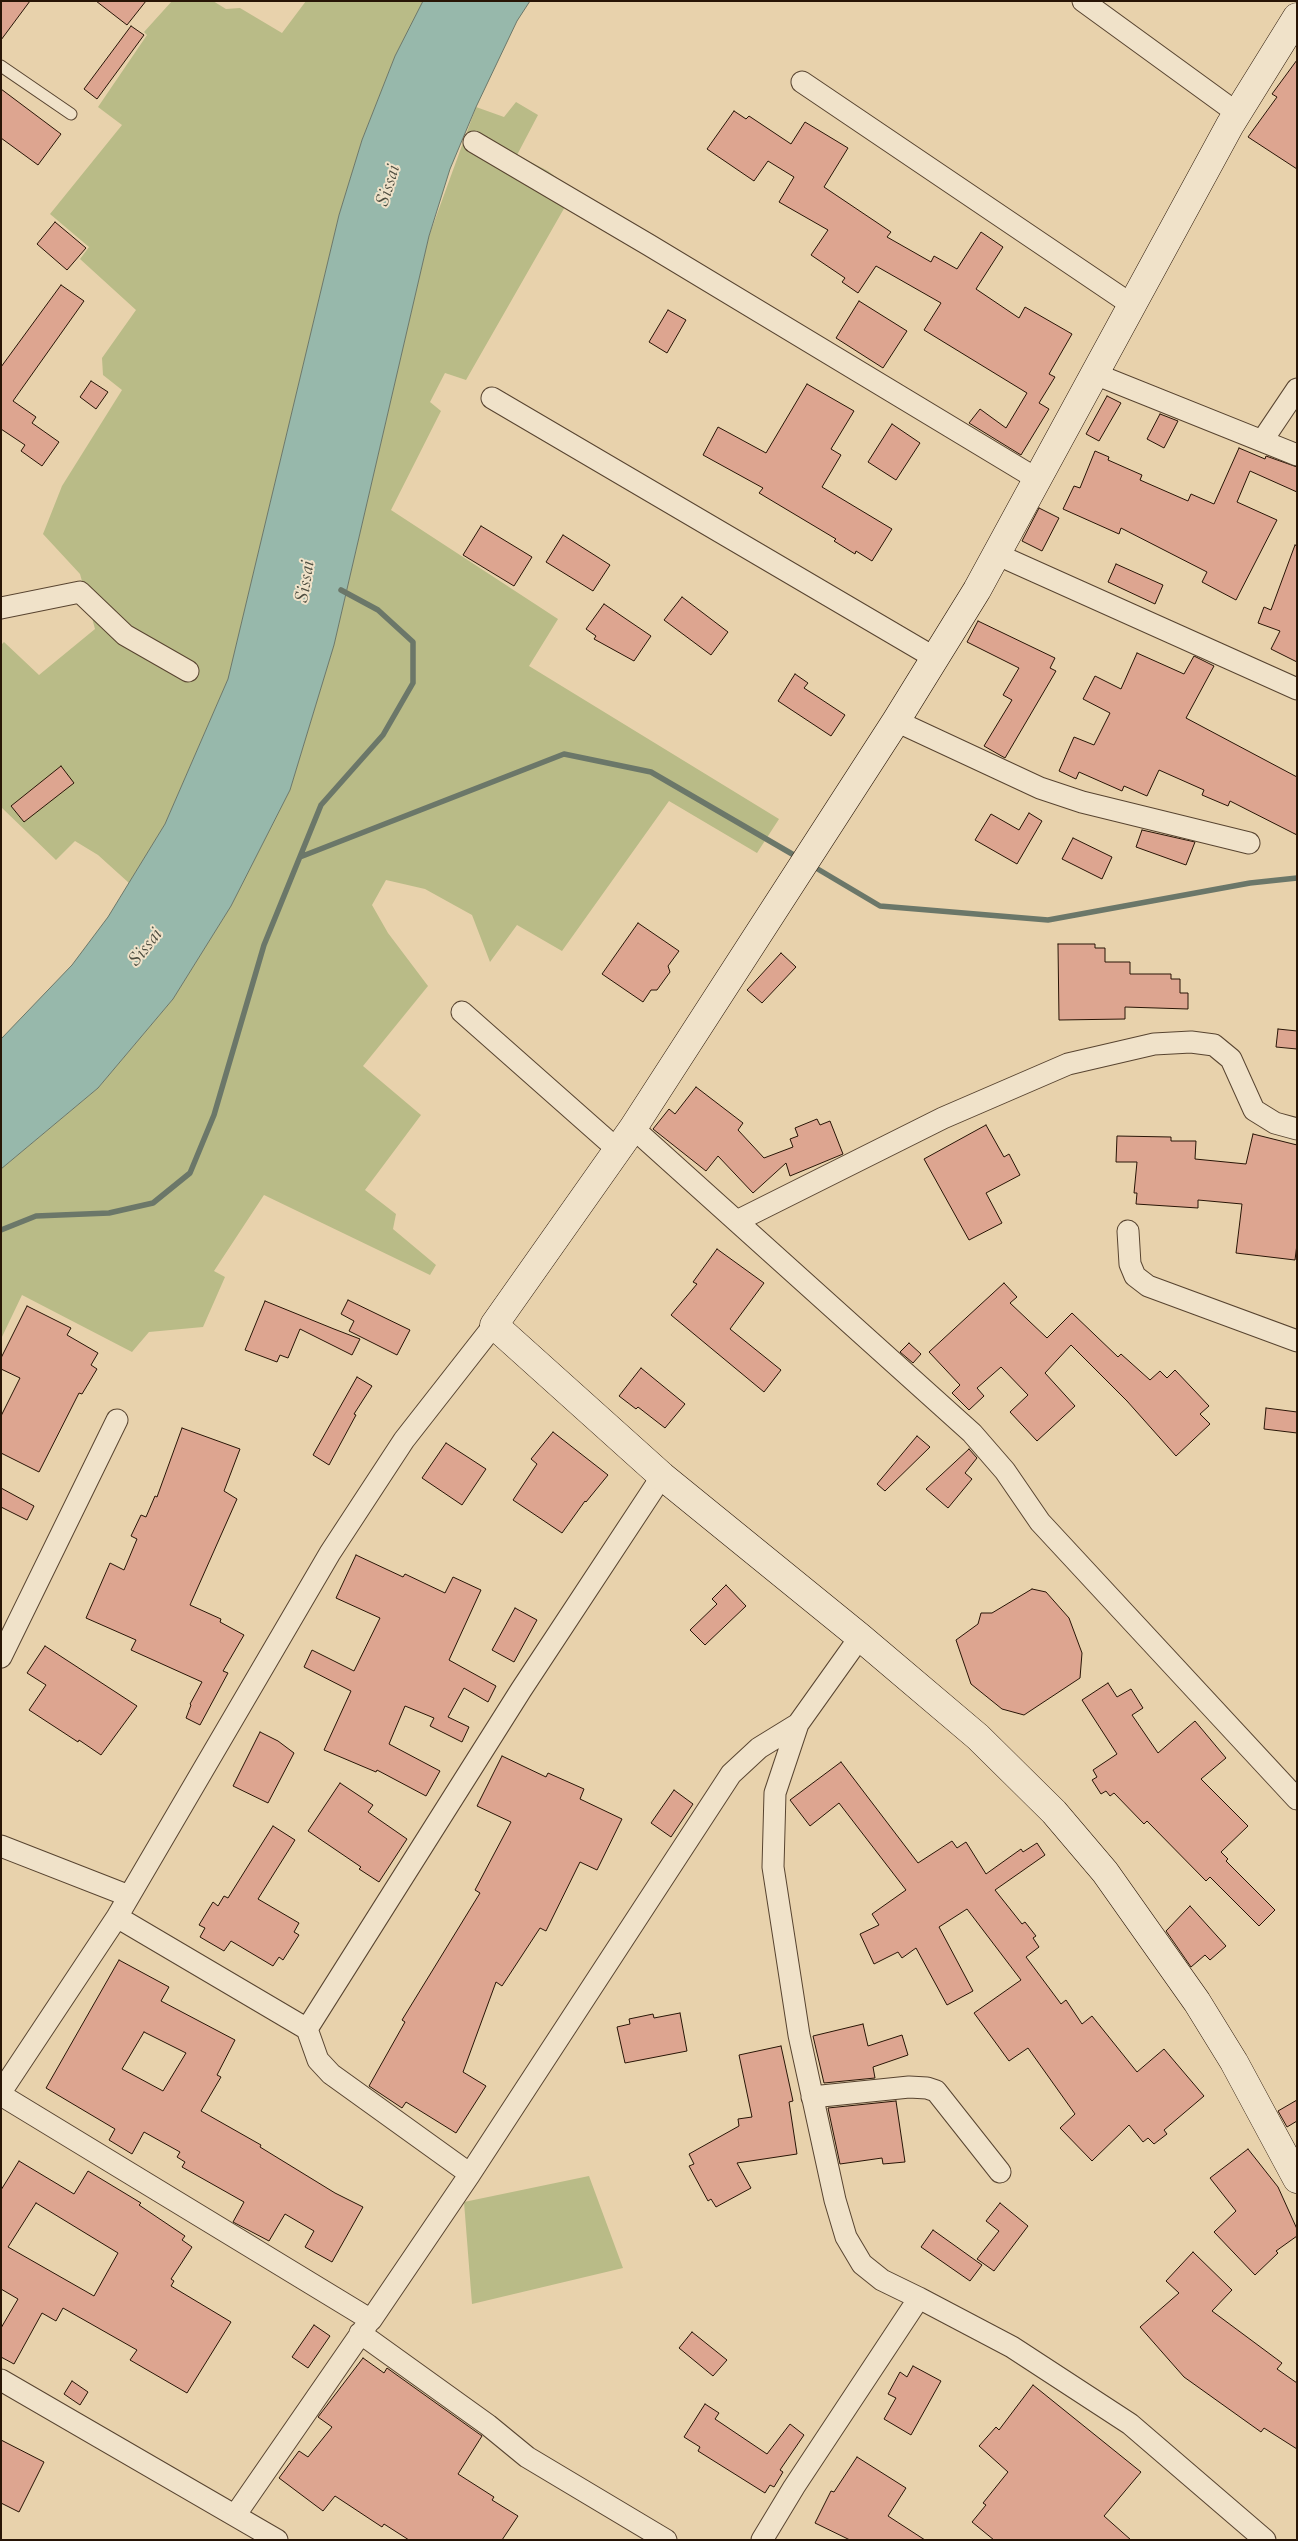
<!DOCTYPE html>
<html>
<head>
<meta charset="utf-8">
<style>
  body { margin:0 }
  #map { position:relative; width:1298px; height:2541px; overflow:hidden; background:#e8d2ac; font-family:Cardo,serif }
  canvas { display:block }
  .frame { position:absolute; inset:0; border:2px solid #281506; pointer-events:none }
</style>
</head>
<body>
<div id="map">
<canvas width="1298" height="2541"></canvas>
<div class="frame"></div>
</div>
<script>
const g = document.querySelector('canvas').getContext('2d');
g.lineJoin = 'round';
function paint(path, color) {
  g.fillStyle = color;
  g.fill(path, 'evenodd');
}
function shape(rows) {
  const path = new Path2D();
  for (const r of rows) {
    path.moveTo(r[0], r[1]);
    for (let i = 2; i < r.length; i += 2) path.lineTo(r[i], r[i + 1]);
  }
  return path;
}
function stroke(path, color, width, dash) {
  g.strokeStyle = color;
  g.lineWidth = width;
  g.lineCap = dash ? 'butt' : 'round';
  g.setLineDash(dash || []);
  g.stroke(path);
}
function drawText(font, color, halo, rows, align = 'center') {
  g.font = font + ' Cardo,serif';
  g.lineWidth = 4;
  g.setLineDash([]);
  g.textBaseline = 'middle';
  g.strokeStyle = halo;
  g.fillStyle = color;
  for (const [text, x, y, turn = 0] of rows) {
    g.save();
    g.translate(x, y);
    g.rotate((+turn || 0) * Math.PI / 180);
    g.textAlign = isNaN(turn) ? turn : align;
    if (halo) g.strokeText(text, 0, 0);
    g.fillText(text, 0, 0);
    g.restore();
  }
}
paint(shape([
  [172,1,213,1,226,9,240,8,282,33,306,1,423,1,395,56,362,140,339,215,228,679,165,824,129,883,98,855,75,841,56,860,1,807,1,645,4,642,39,675,95,629,80,574,43,534,62,486,122,390,103,375,102,358,136,310,80,259,89,247,50,214,122,125,98,107,147,35,144,32],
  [516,102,538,115,517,155,548,171,574,191,466,380,445,373,430,402,441,411,391,510,558,619,529,666,779,819,757,853,669,801,562,951,517,925,490,962,472,915,425,889,386,880,372,905,388,933,428,986,363,1066,421,1115,365,1190,396,1214,393,1229,436,1265,430,1275,264,1195,214,1271,225,1277,203,1327,149,1332,132,1352,22,1295,1,1339,1,1169,98,1088,173,999,231,906,290,790,334,645,429,236,476,107,504,117],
  [589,2176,623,2268,472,2304,464,2202]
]), '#b9bb87');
const water = shape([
  [423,1,530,1,517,21,476,107,450,169,429,236,334,645,290,790,231,906,173,999,98,1088,1,1169,1,1039,72,965,108,917,165,824,228,679,339,215,362,140,395,56,423,1]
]);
paint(water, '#97b8ab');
stroke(water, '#6b7769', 1);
stroke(shape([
  [300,857,564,754,651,772,799,858],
  [811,865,880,906,1048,920,1250,883,1297,878],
  [1,1230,36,1216,109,1213,153,1203,190,1173,214,1115,264,945,321,805,383,735,413,683,413,642,378,610,341,590]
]), '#6b7769', 5.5);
const building = shape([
  [1,1,30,1,1,40,1,1],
  [96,1,146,1,127,25,96,1],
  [131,26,144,35,97,99,84,89,131,26],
  [1297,60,1297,169,1248,137,1277,97,1272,94,1297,60],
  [1,89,61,134,38,165,1,138,1,89],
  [734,111,746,119,749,116,791,144,805,122,848,148,824,187,891,232,887,237,931,262,934,256,957,269,981,232,1003,247,976,289,1019,318,1025,307,1072,334,1049,374,1055,377,1039,403,1049,409,1021,455,969,423,980,409,1006,428,1027,393,924,330,941,303,876,266,858,293,842,282,845,278,811,255,828,230,779,202,794,177,768,161,754,181,707,149,734,111],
  [55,222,86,248,67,270,37,244,55,222],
  [61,285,84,301,13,401,36,417,32,423,59,442,42,466,21,451,25,445,1,429,1,367,61,285],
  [859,301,907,331,883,368,836,338,859,301],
  [668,310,686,320,667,353,649,342,668,310],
  [91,381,108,392,96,409,80,397,91,381],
  [807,384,854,411,831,449,841,455,822,487,892,529,872,561,856,551,855,554,834,541,836,539,759,493,763,488,703,455,718,427,766,453,807,384],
  [1107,396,1121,403,1099,441,1086,434,1107,396],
  [1160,414,1178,421,1164,448,1147,439,1160,414],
  [892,424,920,443,896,480,868,462,892,424],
  [1239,448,1265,459,1266,456,1297,467,1297,492,1250,471,1237,502,1277,520,1236,600,1202,582,1207,572,1121,528,1119,534,1063,509,1074,486,1080,488,1095,451,1109,457,1108,460,1142,475,1140,480,1188,501,1191,494,1214,504,1239,448],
  [1039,508,1059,518,1042,551,1022,541,1039,508],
  [481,526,532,557,514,586,463,555,481,526],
  [563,535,610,565,593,591,546,562,563,535],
  [1295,545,1297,546,1297,662,1271,649,1280,631,1258,623,1264,607,1271,610,1295,545],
  [1116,564,1163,585,1155,604,1108,582,1116,564],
  [682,597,728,632,711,655,664,620,682,597],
  [604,604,651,636,634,661,594,639,596,636,586,629,604,604],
  [978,621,1055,658,1050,668,1056,671,1005,758,984,746,1012,700,1003,695,1019,668,967,642,978,621],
  [1137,653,1184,674,1194,656,1214,666,1186,718,1297,777,1297,835,1230,801,1228,806,1202,795,1204,790,1159,770,1147,796,1124,786,1122,791,1079,772,1076,779,1059,771,1074,737,1094,745,1110,713,1083,699,1095,676,1121,689,1137,653],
  [795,674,808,683,804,688,845,715,831,736,778,701,795,674],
  [61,766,74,783,24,822,11,806,61,766],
  [1029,813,1042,821,1017,864,975,840,991,814,1019,830,1029,813],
  [1142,830,1195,842,1186,865,1136,847,1142,830],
  [1073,838,1112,857,1102,879,1062,859,1073,838],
  [638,923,679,951,668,966,670,972,657,990,651,990,643,1002,602,974,638,923],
  [1058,944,1095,944,1095,948,1105,948,1105,962,1130,962,1130,974,1171,974,1171,979,1180,979,1180,993,1188,993,1188,1009,1125,1007,1125,1019,1059,1020,1058,944],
  [781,953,796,967,762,1003,747,990,781,953],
  [1278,1029,1297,1031,1297,1049,1276,1047,1278,1029],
  [696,1087,743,1123,738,1130,764,1158,793,1147,790,1139,798,1136,795,1128,817,1119,820,1125,830,1121,843,1154,790,1176,786,1163,753,1193,718,1156,706,1171,653,1129,669,1109,675,1114,696,1087],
  [986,1125,1004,1157,1009,1154,1020,1175,986,1193,1002,1223,969,1240,924,1159,986,1125],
  [1253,1134,1297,1145,1297,1244,1295,1260,1236,1253,1242,1204,1198,1200,1198,1208,1136,1204,1137,1193,1134,1193,1137,1162,1116,1162,1117,1136,1171,1137,1171,1141,1196,1141,1195,1159,1246,1164,1253,1134],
  [717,1249,764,1283,730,1329,781,1370,764,1392,671,1315,697,1284,693,1282,717,1249],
  [1004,1283,1017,1297,1010,1303,1047,1338,1072,1313,1118,1357,1121,1354,1150,1380,1160,1371,1167,1378,1175,1370,1209,1406,1200,1414,1210,1424,1176,1456,1127,1401,1071,1345,1045,1373,1075,1406,1037,1441,1010,1412,1028,1395,1001,1367,977,1388,984,1396,969,1410,952,1393,960,1385,929,1352,1004,1283],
  [348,1300,410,1330,397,1355,349,1331,354,1321,341,1314,348,1300],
  [265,1301,334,1329,360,1339,352,1355,300,1329,288,1358,280,1355,277,1362,245,1350,265,1301],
  [27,1306,71,1328,67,1335,98,1353,91,1365,97,1369,82,1394,79,1393,39,1472,1,1453,1,1416,20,1378,1,1369,1,1358,27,1306],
  [909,1343,921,1354,913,1363,900,1352,909,1343],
  [641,1368,685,1404,665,1428,638,1407,636,1409,619,1396,641,1368],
  [357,1377,372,1386,354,1414,356,1415,329,1465,313,1455,357,1377],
  [1266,1408,1297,1412,1297,1433,1264,1429,1266,1408],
  [182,1428,240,1449,224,1491,237,1499,190,1605,221,1619,220,1622,244,1635,223,1671,228,1673,200,1725,186,1718,191,1705,190,1704,202,1682,131,1650,136,1640,86,1618,110,1563,124,1570,137,1539,131,1536,141,1515,146,1517,155,1496,157,1497,182,1428],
  [553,1432,608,1475,586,1502,585,1501,562,1533,513,1500,537,1464,531,1459,553,1432],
  [917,1436,930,1447,885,1491,877,1484,917,1436],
  [446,1443,486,1469,462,1505,422,1478,446,1443],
  [969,1449,977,1458,965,1473,972,1479,948,1508,926,1489,969,1449],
  [1,1488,34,1506,27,1520,1,1507,1,1488],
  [356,1555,403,1577,405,1574,445,1593,453,1577,481,1590,449,1660,496,1686,488,1702,464,1688,448,1717,469,1727,462,1742,430,1726,434,1718,405,1706,389,1744,440,1771,426,1796,377,1770,376,1772,324,1750,351,1691,304,1667,312,1650,354,1671,380,1618,336,1598,356,1555],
  [726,1585,746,1606,705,1645,690,1630,717,1604,712,1599,726,1585],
  [1032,1589,1046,1592,1069,1618,1082,1653,1080,1678,1024,1715,1002,1709,971,1684,956,1640,978,1624,981,1613,992,1613,1032,1589],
  [515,1608,537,1620,514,1662,492,1650,515,1608],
  [45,1646,137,1706,101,1755,79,1740,78,1742,29,1710,46,1685,27,1673,45,1646],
  [1108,1683,1117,1697,1131,1689,1143,1708,1132,1715,1158,1753,1195,1721,1226,1758,1201,1779,1248,1826,1221,1852,1228,1859,1226,1861,1275,1910,1259,1926,1210,1877,1206,1881,1147,1821,1144,1824,1114,1793,1110,1796,1106,1791,1101,1794,1092,1780,1097,1777,1093,1770,1117,1754,1082,1700,1108,1683],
  [260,1732,278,1741,294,1753,268,1803,233,1786,260,1732],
  [502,1756,546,1777,548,1773,584,1789,580,1799,622,1819,597,1870,580,1862,546,1931,540,1928,502,1986,496,1982,463,2072,486,2086,456,2133,406,2102,402,2108,369,2086,405,2022,402,2020,480,1893,475,1890,511,1822,477,1806,502,1756],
  [841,1762,918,1863,952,1841,957,1848,966,1842,986,1874,1021,1849,1023,1852,1037,1843,1045,1855,995,1890,1022,1924,1025,1922,1036,1936,1033,1938,1039,1947,1026,1957,1061,2004,1066,2000,1082,2024,1092,2016,1137,2072,1164,2049,1204,2096,1164,2130,1167,2134,1154,2144,1148,2138,1143,2142,1129,2125,1092,2161,1060,2128,1075,2114,1028,2048,1009,2061,974,2013,1021,1980,967,1909,939,1927,973,1991,947,2005,916,1948,902,1958,898,1952,874,1964,860,1934,879,1925,872,1914,906,1890,839,1803,810,1826,790,1800,841,1762],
  [340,1783,373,1805,368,1812,407,1839,379,1882,359,1869,361,1867,308,1831,340,1783],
  [674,1790,693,1804,671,1837,651,1823,674,1790],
  [273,1826,295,1840,258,1899,299,1923,294,1932,299,1935,283,1960,279,1957,273,1966,231,1941,224,1951,200,1937,205,1928,199,1925,213,1902,218,1906,224,1896,228,1898,273,1826],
  [1190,1906,1226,1946,1210,1960,1205,1955,1191,1967,1166,1931,1190,1906],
  [119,1960,169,1987,161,2001,235,2040,217,2075,221,2077,201,2111,261,2145,260,2147,335,2193,363,2207,332,2262,305,2247,314,2231,285,2214,269,2241,233,2222,244,2202,182,2167,185,2162,177,2157,180,2152,144,2132,132,2154,109,2140,115,2129,46,2088,119,1960],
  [144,2032,186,2053,163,2091,122,2069,144,2032],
  [680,2013,687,2051,625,2063,617,2027,630,2024,629,2019,653,2014,654,2018,680,2013],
  [863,2024,868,2046,902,2035,908,2055,873,2067,875,2078,824,2083,813,2036,863,2024],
  [781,2046,793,2101,789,2102,797,2154,737,2163,751,2188,716,2207,711,2199,708,2201,689,2166,694,2164,689,2154,739,2126,738,2119,752,2117,739,2055,781,2046],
  [1297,2100,1297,2121,1287,2127,1278,2111,1297,2100],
  [896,2101,905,2162,883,2164,882,2158,840,2164,828,2108,896,2101],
  [1248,2149,1278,2187,1297,2229,1297,2236,1276,2251,1278,2253,1255,2275,1214,2232,1236,2211,1210,2178,1248,2149],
  [19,2161,74,2194,88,2171,141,2203,139,2205,185,2236,182,2240,192,2247,171,2279,174,2281,171,2286,231,2322,187,2393,130,2360,137,2350,63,2308,56,2321,42,2313,14,2364,1,2357,1,2328,18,2299,1,2289,1,2190,19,2161],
  [36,2203,118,2253,94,2296,8,2247,36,2203],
  [1000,2203,1028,2226,994,2271,977,2259,999,2231,986,2221,1000,2203],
  [933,2230,982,2265,970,2281,921,2247,933,2230],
  [1193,2252,1232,2290,1212,2311,1282,2363,1277,2369,1297,2383,1297,2449,1264,2428,1261,2432,1184,2377,1140,2327,1179,2293,1166,2281,1193,2252],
  [314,2325,330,2336,308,2368,292,2357,314,2325],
  [692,2332,727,2360,713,2376,679,2348,692,2332],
  [363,2358,384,2373,387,2368,482,2436,458,2474,494,2497,492,2500,518,2516,502,2540,409,2540,384,2524,382,2527,335,2496,323,2511,279,2478,299,2451,308,2457,332,2427,318,2417,363,2358],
  [913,2366,941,2381,911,2435,884,2419,896,2398,888,2394,900,2372,907,2377,913,2366],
  [72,2381,88,2392,80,2405,64,2394,72,2381],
  [1033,2385,1141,2472,1104,2516,1131,2540,994,2540,972,2522,986,2505,983,2503,1008,2472,979,2446,996,2427,999,2430,1033,2385],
  [705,2404,719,2413,715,2419,767,2454,790,2424,804,2435,780,2470,783,2472,774,2487,770,2485,765,2493,698,2451,700,2447,684,2437,705,2404],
  [1,2440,44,2462,19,2512,1,2503,1,2440],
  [857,2457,906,2488,888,2516,925,2540,850,2540,815,2523,831,2491,834,2492,857,2457]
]);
paint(building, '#dda590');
stroke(building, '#281506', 1);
const lane = shape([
  [1,66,71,114]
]);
const street = shape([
  [1083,1,1237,113],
  [802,82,1132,305],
  [474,142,649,245,1037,479],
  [1095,374,1297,455],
  [492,398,935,658],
  [1262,441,1297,389],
  [996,554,1297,689],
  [1,608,80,592,125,635,188,671],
  [896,721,1040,788,1082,802,1249,843],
  [462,1012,618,1150],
  [633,1128,972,1433,1005,1471,1040,1522,1297,1799],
  [737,1221,943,1118,1068,1064,1154,1044,1191,1042,1214,1045,1231,1059,1254,1110,1275,1123,1297,1129],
  [1128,1231,1130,1264,1135,1276,1148,1286,1297,1341],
  [1,1657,117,1420],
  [1,1846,129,1896],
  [117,1917,307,2029,521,1690,662,1476],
  [307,2029,318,2060,331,2074,470,2174,731,1774,759,1748,798,1724],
  [1,2092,117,1917,330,1553,404,1440,494,1325],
  [1,2095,371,2320,470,2174],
  [812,2097,909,2087,927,2088,936,2091,1000,2172],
  [919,2298,1012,2347,1130,2424,1265,2540],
  [360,2333,488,2425,527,2457,666,2540],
  [1,2380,277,2540],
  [236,2514,368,2323],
  [762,2540,794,2487,919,2298,882,2280,862,2264,846,2237,835,2200,799,2035,773,1867,775,1793,798,1724,860,1637]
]);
const secondary = shape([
  [1297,17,1230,125,977,590,896,721,633,1128,494,1325,662,1476,860,1637,978,1737,1054,1812,1105,1872,1197,2002,1234,2062,1297,2179]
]);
stroke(lane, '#584430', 13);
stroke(street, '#584430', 23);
stroke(secondary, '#281506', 29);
stroke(lane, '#f0e2c9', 11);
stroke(street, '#f0e2c9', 21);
stroke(secondary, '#f0e2c9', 28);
drawText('italic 19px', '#4f4e40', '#f0e2c9', [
  ["Sissai",389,186,-73],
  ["Sissai",306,582,-81],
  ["Sissai",146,948,-52]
]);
</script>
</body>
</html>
